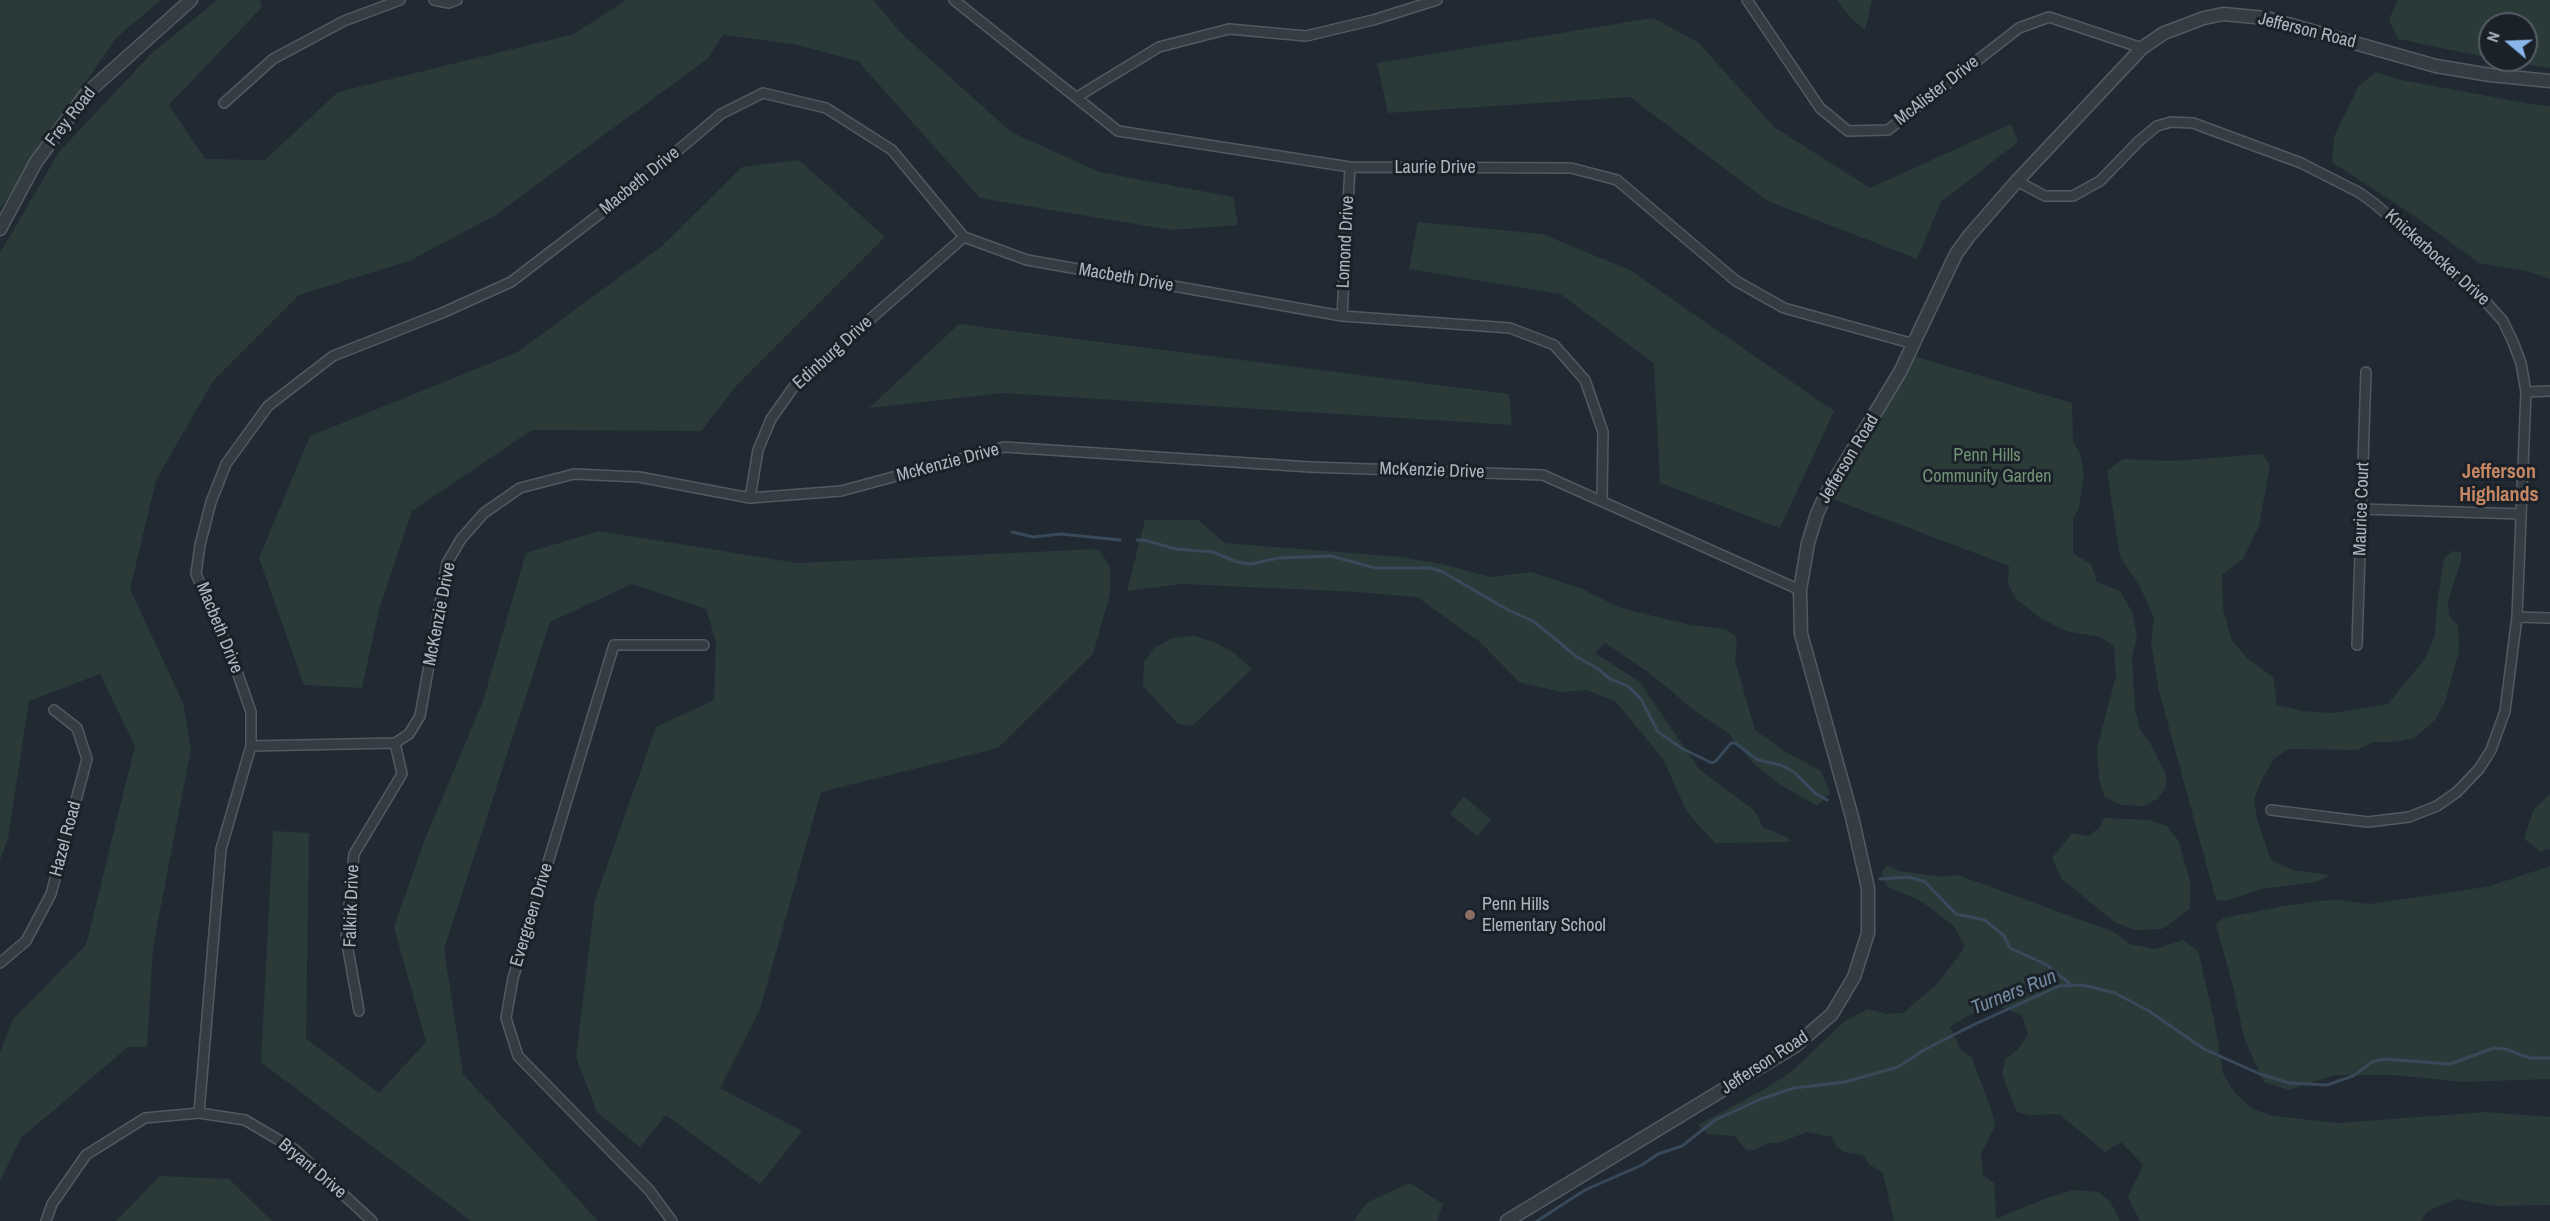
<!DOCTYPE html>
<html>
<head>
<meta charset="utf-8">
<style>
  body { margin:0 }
  #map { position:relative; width:2550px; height:1221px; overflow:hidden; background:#212a33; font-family:"Archivo Narrow",sans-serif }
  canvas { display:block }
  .north { position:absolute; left:2478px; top:12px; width:60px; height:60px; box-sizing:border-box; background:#1a2128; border:2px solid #555d65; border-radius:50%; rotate:289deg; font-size:16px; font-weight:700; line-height:24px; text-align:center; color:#aeb7c0 }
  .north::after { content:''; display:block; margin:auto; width:21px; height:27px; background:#89b7ea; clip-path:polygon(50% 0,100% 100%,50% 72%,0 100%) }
</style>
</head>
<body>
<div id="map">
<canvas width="2550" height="1221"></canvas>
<div class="north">N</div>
</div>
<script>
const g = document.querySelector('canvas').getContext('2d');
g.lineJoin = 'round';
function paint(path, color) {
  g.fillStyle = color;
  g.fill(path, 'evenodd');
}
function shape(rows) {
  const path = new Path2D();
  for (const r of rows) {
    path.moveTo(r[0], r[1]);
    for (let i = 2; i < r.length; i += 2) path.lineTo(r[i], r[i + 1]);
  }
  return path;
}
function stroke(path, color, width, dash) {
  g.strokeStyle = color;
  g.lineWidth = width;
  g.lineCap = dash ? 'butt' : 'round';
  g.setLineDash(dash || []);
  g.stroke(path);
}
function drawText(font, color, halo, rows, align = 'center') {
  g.font = font + ' "Archivo Narrow",sans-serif';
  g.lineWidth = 6;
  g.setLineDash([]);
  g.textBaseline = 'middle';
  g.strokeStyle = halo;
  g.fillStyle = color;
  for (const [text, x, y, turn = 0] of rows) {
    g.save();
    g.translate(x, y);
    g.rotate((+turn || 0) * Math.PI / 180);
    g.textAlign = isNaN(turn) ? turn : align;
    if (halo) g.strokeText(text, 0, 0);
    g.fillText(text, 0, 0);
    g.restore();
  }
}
paint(shape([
  [0,0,161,0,115,39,0,209],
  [217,0,260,0,262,7,169,105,205,159,265,160,338,92,574,34,626,0,873,0,902,34,1011,132,1099,172,1233,197,1238,225,1171,230,980,198,858,61,793,44,723,35,707,59,494,216,409,261,299,295,213,381,156,480,130,589,183,703,191,749,153,947,147,1047,128,1047,21,1138,0,1181,0,1052,13,1019,86,945,135,746,100,674,29,701,8,838,0,860,0,253,59,152,151,54],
  [1837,0,1872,0,1865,30,1850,17],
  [2398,0,2550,0,2550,68,2501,60,2526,60,2526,24,2490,24,2490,58,2398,39,2389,19],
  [1653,18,1699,43,1774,127,1870,188,2011,124,2018,142,1941,202,1917,259,1768,201,1630,97,1388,113,1377,63],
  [2376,72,2402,80,2530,104,2550,106,2550,279,2527,271,2479,263,2416,217,2332,162,2334,137,2358,87],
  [799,160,885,237,738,384,701,431,532,430,412,511,379,610,362,688,304,685,259,558,310,436,516,353,662,246,742,167],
  [1418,222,1542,234,1630,270,1834,411,1780,528,1660,483,1654,363,1560,294,1409,269],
  [959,324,1509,394,1512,425,1003,393,869,408],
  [1914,356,2072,403,2073,443,2080,453,2084,474,2079,508,2073,518,2073,553,2091,564,2097,582,2120,591,2132,612,2137,636,2132,658,2135,709,2140,730,2149,741,2166,775,2166,788,2157,799,2143,806,2121,805,2104,796,2099,778,2097,748,2116,676,2114,646,2101,637,2066,631,2040,618,2015,598,2008,583,2009,566,1825,496,1846,461,1866,442],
  [2262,454,2270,465,2259,526,2243,559,2222,575,2223,609,2232,641,2247,658,2273,677,2277,705,2303,711,2333,713,2388,704,2426,657,2435,635,2437,604,2444,558,2453,551,2461,552,2461,560,2448,602,2449,616,2458,626,2459,651,2445,702,2435,720,2414,738,2394,742,2373,742,2357,750,2288,749,2274,759,2263,777,2254,799,2257,819,2271,860,2293,870,2330,875,2317,882,2262,889,2226,901,2216,900,2159,691,2151,642,2154,618,2140,587,2120,557,2107,471,2123,459,2172,461],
  [1145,520,1198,520,1225,543,1401,557,1441,564,1491,577,1531,572,1582,589,1621,608,1690,625,1726,629,1737,638,1735,661,1755,730,1786,752,1821,771,1830,793,1817,806,1779,784,1753,763,1728,733,1695,711,1648,672,1605,643,1595,653,1640,682,1699,769,1754,810,1763,827,1786,837,1792,842,1715,843,1687,812,1663,759,1616,702,1587,690,1561,692,1519,682,1480,642,1417,597,1358,592,1182,584,1127,591],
  [599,531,797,563,1098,549,1110,566,1110,594,1093,654,998,748,821,792,760,1009,720,1088,802,1131,760,1184,666,1115,640,1147,597,1112,576,1057,595,900,656,727,714,700,716,642,706,609,632,584,550,622,444,949,463,1074,598,1221,471,1221,261,1062,273,831,309,833,306,1039,379,1093,426,1042,394,927,425,839,483,701,526,553],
  [1195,636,1216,643,1234,653,1252,669,1192,726,1178,724,1143,686,1144,662,1154,648,1172,638],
  [2550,794,2550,849,2540,851,2524,839,2534,809],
  [1464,796,1491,820,1477,836,1450,814],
  [2104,818,2149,820,2167,826,2178,840,2190,881,2190,909,2162,929,2136,930,2116,923,2062,879,2052,858,2072,833,2088,836,2099,828],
  [1887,865,1899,871,1943,877,1958,875,2114,932,2130,944,2155,949,2183,940,2198,951,2214,1019,2223,1073,2234,1092,2252,1109,2273,1116,2338,1123,2485,1112,2550,1117,2550,1205,2497,1206,2456,1199,2428,1211,2421,1221,2140,1221,2128,1197,2143,1165,2121,1142,2105,1152,2059,1114,2031,1115,2017,1112,2002,1074,2005,1060,2018,1049,2028,1035,2022,1015,1995,1005,1967,1016,1950,1027,1961,1050,1972,1058,1992,1112,1995,1126,1981,1154,1983,1175,1994,1183,1996,1219,2047,1198,2073,1190,2099,1192,2111,1203,2120,1221,1894,1221,1883,1173,1870,1165,1863,1155,1844,1152,1836,1146,1832,1137,1807,1132,1778,1143,1768,1143,1756,1150,1746,1150,1735,1136,1708,1134,1698,1125,1763,1090,1791,1072,1845,1021,1868,1009,1887,1014,1903,1013,1935,986,1955,961,1965,946,1954,926,1921,901,1888,887,1881,873],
  [2550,866,2550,1079,2462,1082,2395,1075,2335,1075,2289,1090,2264,1082,2244,1038,2233,986,2216,925,2223,918,2284,906,2319,901,2338,900,2369,904,2453,892,2490,886],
  [160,1176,229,1179,272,1221,116,1221],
  [1410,1183,1443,1204,1437,1221,1353,1221,1368,1202]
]), '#293a39');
stroke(shape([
  [1012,532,1033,537,1061,534,1120,540],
  [1137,540,1144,540,1176,549,1213,552,1237,562,1251,564,1279,558,1331,556,1375,568,1431,568,1443,572,1508,610,1533,621,1577,657,1597,668,1610,679,1628,686,1641,699,1658,732,1683,749,1712,763,1716,761,1731,743,1735,743,1758,760,1781,765,1794,772,1816,794,1827,800],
  [1880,879,1908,877,1925,882,1956,914,1985,920,2004,936,2010,948,2047,965,2070,984],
  [1537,1221,1585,1190,1642,1165,1658,1154,1682,1146,1715,1120,1761,1099,1794,1088,1845,1082,1898,1067,1924,1050,1973,1025,2059,986,2083,985,2115,993,2149,1011,2204,1049,2260,1074,2289,1083,2327,1085,2353,1076,2372,1062,2384,1059,2450,1064,2494,1048,2505,1049,2530,1058,2550,1058]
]), '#38495a', 3);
const minor = shape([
  [434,0,449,3,457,0],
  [954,0,1118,131,1350,167,1571,168,1617,180,1736,281,1784,308,1914,344],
  [1747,0,1820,108,1848,131,1888,130,2019,28,2049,17,2142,48],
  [1077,97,1159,47,1229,29,1306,36,1373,20,1437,0],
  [224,103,273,59,344,21,400,0],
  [2017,181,2045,196,2073,196,2100,181,2139,141,2157,126,2171,122,2193,123,2301,163,2360,193,2375,204,2477,292,2503,321,2513,342,2521,363,2526,392,2517,617,2505,711,2491,750,2479,769,2457,792,2437,806,2409,817,2368,822,2271,810],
  [1342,316,1350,167],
  [2526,392,2550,391],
  [750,498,758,450,771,419,795,385,964,237],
  [2362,509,2521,514],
  [2517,617,2550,618],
  [2357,645,2366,372],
  [251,746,395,743,409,734,420,716,447,563,461,539,484,513,520,488,574,474,639,477,750,498,841,491,1004,447,1310,467,1543,475,1800,590],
  [0,963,26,941,51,894,87,759,77,728,54,710],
  [359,1011,346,938,354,854,402,774,395,743],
  [199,1113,221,849,251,746,251,712,233,660,196,574,200,545,211,502,226,464,268,406,333,356,442,313,511,282,631,190,721,114,763,93,826,108,892,150,964,237,1027,260,1342,316,1510,328,1554,345,1585,380,1603,432,1602,500],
  [46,1221,52,1204,86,1155,145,1118,199,1113,245,1120,294,1149,372,1221],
  [672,1221,649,1190,518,1056,506,1018,513,978,614,645,704,645]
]);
const tertiary = shape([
  [0,229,36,162,86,94,191,0],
  [1507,1221,1795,1046,1832,1014,1854,977,1868,933,1868,888,1852,817,1801,634,1800,590,1808,543,1817,514,1825,496,1900,372,1956,254,1969,236,2017,181,2142,48,2164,33,2204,18,2223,14,2266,18,2436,66,2490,75,2550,81]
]);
stroke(minor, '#525a61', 12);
stroke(tertiary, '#525a61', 15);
stroke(minor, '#343c44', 9);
stroke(tertiary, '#343c44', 12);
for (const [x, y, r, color] of [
  [1470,915,6,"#8d6e63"]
]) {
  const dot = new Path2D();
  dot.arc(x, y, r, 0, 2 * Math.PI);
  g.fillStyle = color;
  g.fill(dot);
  stroke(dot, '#1a2128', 2);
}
drawText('18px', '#aeb7c0', '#1a2128', [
  ["Jefferson Road",2307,31,14],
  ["McAlister Drive",1937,91,-38],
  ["Frey Road",71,117,-52],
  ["Laurie Drive",1435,168],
  ["Macbeth Drive",640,181,-39],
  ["Lomond Drive",1346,242,-87],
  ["Knickerbocker Drive",2437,258,42],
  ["Macbeth Drive",1126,278,10],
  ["Edinburg Drive",833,353,-42],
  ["Jefferson Road",1849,459,-59],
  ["McKenzie Drive",948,463,-15],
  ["McKenzie Drive",1432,471,2],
  ["Maurice Court",2362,509,-88],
  ["McKenzie Drive",440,614,-79],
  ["Macbeth Drive",219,628,68],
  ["Hazel Road",66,839,-75],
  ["Falkirk Drive",352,906,-88],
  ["Evergreen Drive",532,915,-73],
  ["Jefferson Road",1765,1063,-33],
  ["Bryant Drive",312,1169,40]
]);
drawText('18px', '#709475', '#1a2128', [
  ["Penn Hills",1987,456],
  ["Community Garden",1987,477]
]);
drawText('18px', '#aeb7c0', '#1a2128', [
  ["Penn Hills",1482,905],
  ["Elementary School",1482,926]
], 'left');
drawText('bold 20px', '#c58664', '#1a2128', [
  ["Jefferson",2499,473],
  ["Highlands",2499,496]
]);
drawText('italic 20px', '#728aa1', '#1a2128', [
  ["Turners Run",2014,993,-22]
]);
</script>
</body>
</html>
